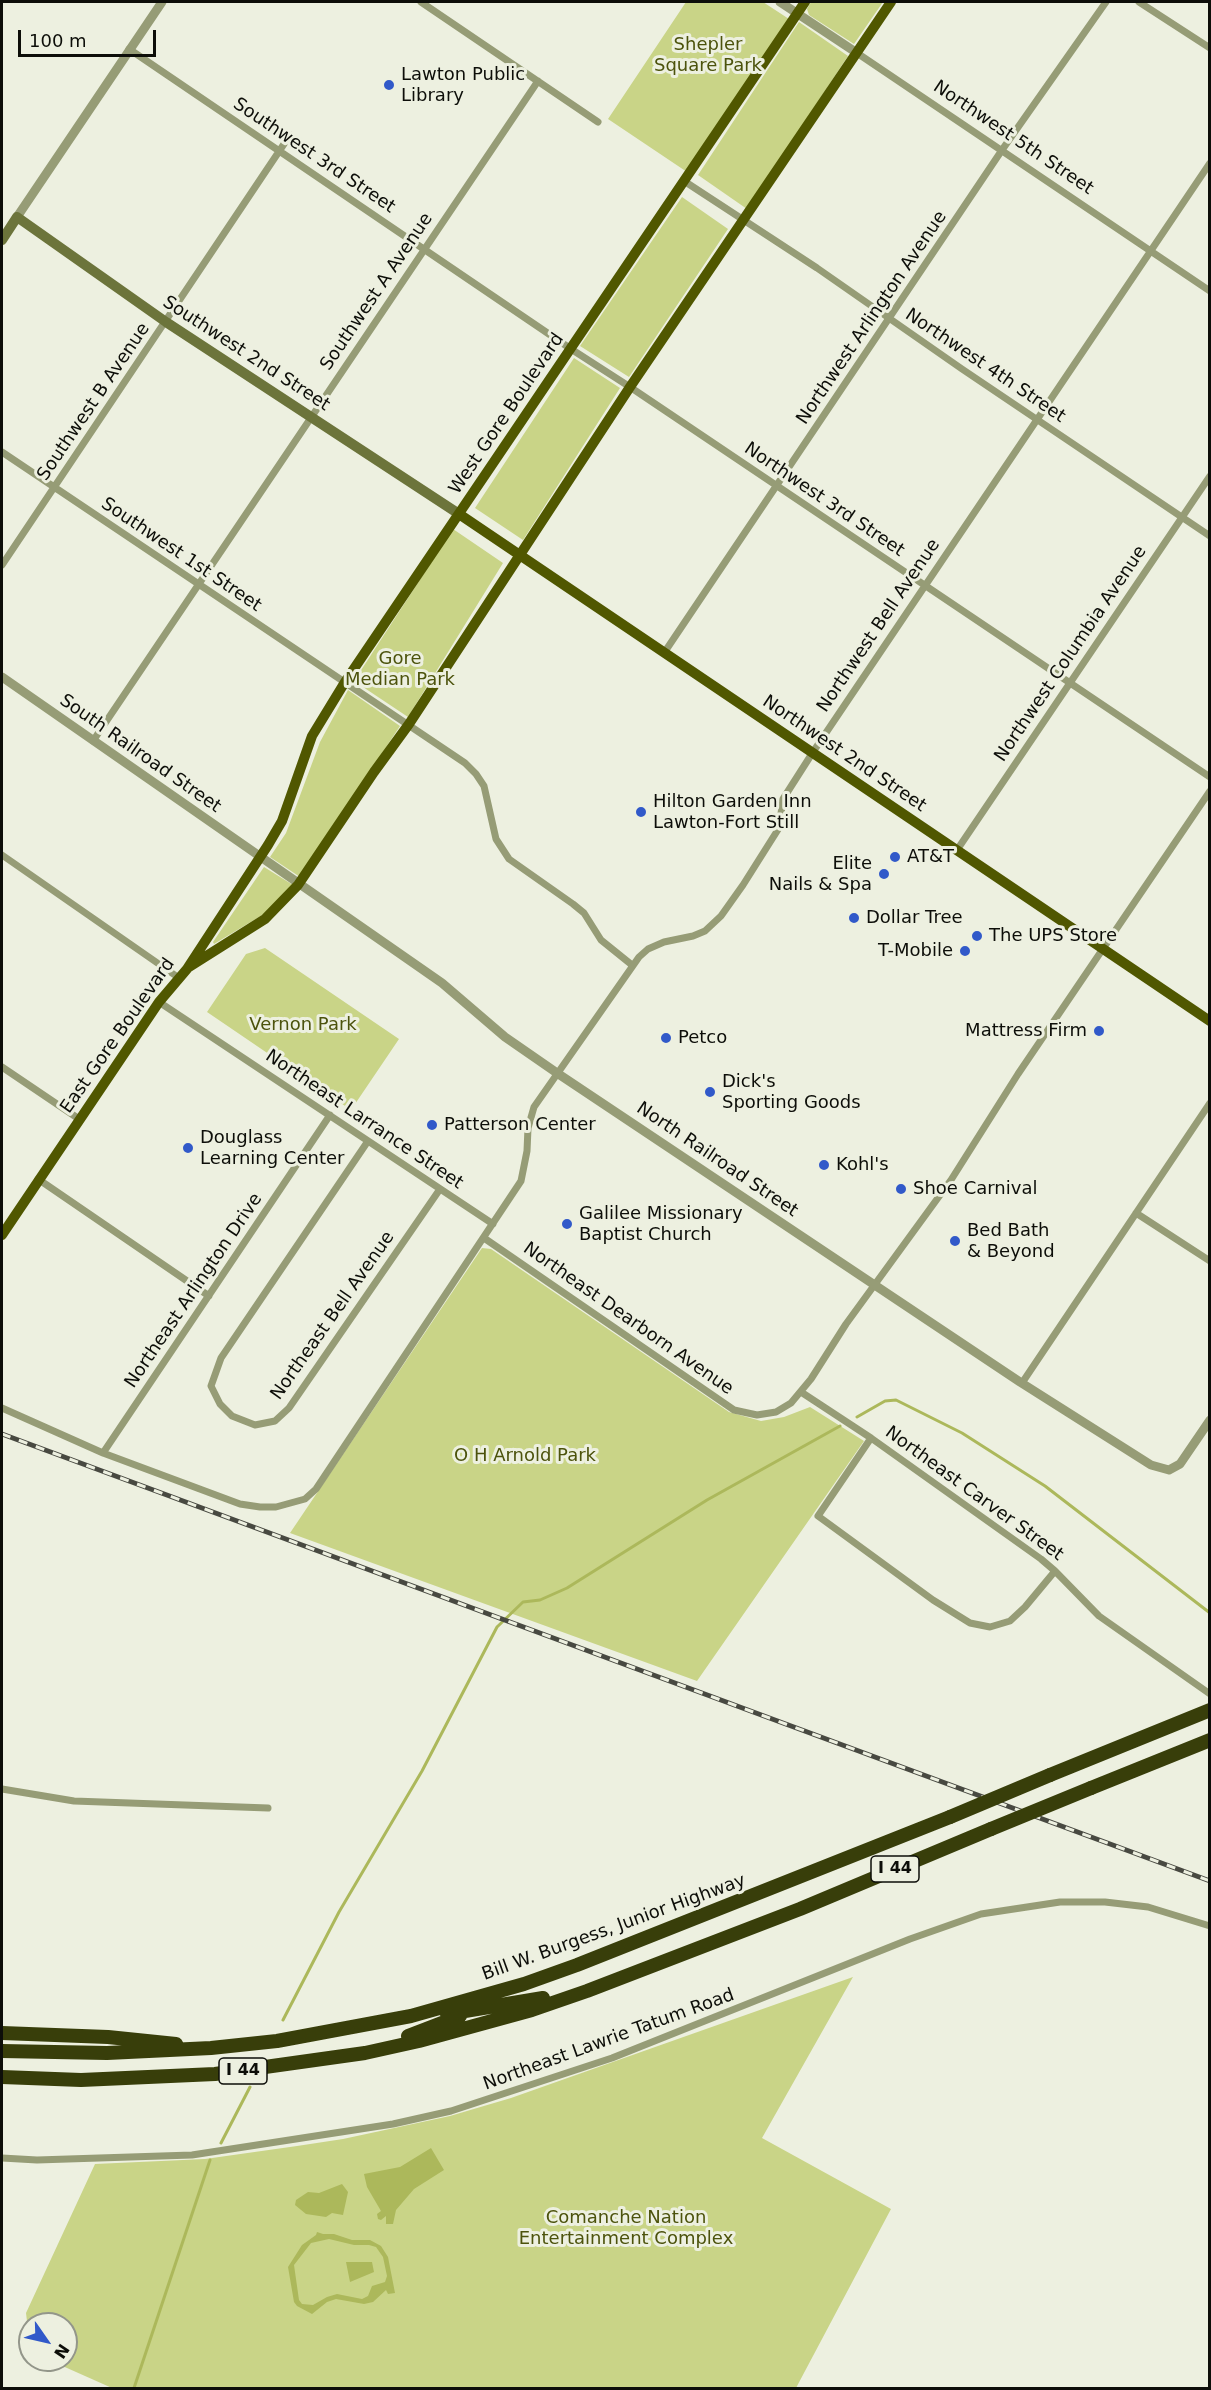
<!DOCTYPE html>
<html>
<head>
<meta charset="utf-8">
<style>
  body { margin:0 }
  #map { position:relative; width:1211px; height:2390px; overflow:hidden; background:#edf0e0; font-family:"DejaVu Sans",sans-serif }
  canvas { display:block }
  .frame { position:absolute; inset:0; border:3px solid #0d0e09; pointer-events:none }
  .north { position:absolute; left:18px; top:2312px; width:60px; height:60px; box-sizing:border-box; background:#edf0e0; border:2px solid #93968a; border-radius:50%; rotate:124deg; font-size:16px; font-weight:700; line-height:24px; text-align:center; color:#0d0e09 }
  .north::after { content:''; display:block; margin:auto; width:21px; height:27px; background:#3159c9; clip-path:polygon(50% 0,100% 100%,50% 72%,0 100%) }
  .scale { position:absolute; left:18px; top:30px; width:138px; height:27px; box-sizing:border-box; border:3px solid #0d0e09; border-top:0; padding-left:8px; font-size:18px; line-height:21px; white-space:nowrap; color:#0d0e09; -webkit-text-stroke:4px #edf0e0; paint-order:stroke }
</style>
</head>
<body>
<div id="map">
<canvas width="1211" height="2390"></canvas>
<div class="frame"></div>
<div class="north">N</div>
<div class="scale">100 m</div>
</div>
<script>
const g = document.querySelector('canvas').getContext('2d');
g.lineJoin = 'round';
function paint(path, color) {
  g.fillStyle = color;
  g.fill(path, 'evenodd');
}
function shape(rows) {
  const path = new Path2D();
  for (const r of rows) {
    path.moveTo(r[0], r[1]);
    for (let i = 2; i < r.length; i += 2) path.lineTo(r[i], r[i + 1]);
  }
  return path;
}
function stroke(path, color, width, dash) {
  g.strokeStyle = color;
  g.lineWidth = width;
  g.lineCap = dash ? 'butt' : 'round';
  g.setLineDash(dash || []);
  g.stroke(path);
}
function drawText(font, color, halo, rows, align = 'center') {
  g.font = font + ' "DejaVu Sans",sans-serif';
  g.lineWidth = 6;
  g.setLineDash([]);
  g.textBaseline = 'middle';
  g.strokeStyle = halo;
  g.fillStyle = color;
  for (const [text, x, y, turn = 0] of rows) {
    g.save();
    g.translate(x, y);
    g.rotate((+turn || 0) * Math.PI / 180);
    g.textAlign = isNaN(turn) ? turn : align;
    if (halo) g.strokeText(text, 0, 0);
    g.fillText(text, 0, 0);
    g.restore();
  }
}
paint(shape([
  [686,2,763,2,789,19,687,172,608,119],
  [811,2,883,2,854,44,809,15,807,9],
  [799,22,848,56,747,209,698,175],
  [682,197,728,229,629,377,580,346],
  [574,358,620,388,523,540,475,508],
  [453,529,503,563,408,717,354,681],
  [348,690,400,726,300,877,270,857,286,833,320,742],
  [264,867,293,885,264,914,214,944,213,942],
  [265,948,399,1039,351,1110,207,1012,246,954],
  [482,1248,491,1249,729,1412,761,1421,784,1417,810,1407,864,1441,697,1681,290,1533],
  [853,1977,762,2138,891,2209,796,2388,112,2388,49,2360,66,2360,66,2324,30,2324,30,2346,26,2313,95,2164,205,2159,297,2146,343,2139,450,2116,511,2098]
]), '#c9d487');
paint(shape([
  [431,2148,444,2170,414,2189,396,2210,393,2224,386,2224,386,2216,381,2220,378,2219,377,2214,381,2211,367,2187,364,2174,400,2167],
  [342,2184,348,2192,343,2215,332,2213,326,2217,306,2214,295,2205,296,2200,308,2192,319,2193],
  [317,2232,323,2234,334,2234,352,2240,370,2240,381,2246,388,2257,395,2293,388,2294,386,2290,373,2302,364,2304,336,2299,327,2302,312,2314,297,2306,294,2302,288,2267,302,2245,316,2235],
  [329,2239,354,2245,369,2245,376,2247,383,2257,387,2276,385,2282,372,2286,368,2296,362,2299,337,2294,327,2297,313,2305,302,2304,299,2300,294,2265,311,2243],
  [346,2262,372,2262,374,2272,350,2282]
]), '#acb85b');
stroke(shape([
  [857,1417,885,1401,896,1400,962,1433,1045,1486,1210,1613],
  [283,2020,339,1912,422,1771,497,1627,523,1602,540,1600,567,1588,707,1500,840,1426],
  [221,2143,250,2087],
  [134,2388,210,2160]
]), '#acb85b', 3);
stroke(shape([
  [421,2,598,122],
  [1139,2,1210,48],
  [129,49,571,349,630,387,1210,777],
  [857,53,1210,291],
  [684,181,817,268,962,369,1210,536],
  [2,452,465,763,476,774,484,786,496,839,509,859,573,904,584,913,601,940,632,965],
  [2,565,290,135],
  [664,653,1002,150,1106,2],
  [93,741,538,81],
  [957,850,1210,476],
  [2,855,179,978],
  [159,1002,493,1224],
  [2,1067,79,1119],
  [368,1141,221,1358,211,1386,220,1404,232,1416,255,1425,275,1421,289,1408,440,1189],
  [38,1179,209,1296],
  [1136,1213,1210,1261],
  [484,1238,734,1410,757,1415,776,1412,791,1403,811,1379,846,1324,951,1180,1018,1074,1210,791],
  [1022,1383,1210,1103],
  [801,1392,871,1438,1041,1559,1055,1571,1099,1616,1210,1694],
  [2,1408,103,1453,240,1504,260,1507,276,1507,305,1499,316,1489,521,1181,527,1151,528,1128,534,1107,639,957,648,949,664,942,693,936,705,931,721,916,743,885,779,828,783,799,813,752,1210,163],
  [871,1438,818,1516,933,1600,970,1623,990,1627,1010,1621,1025,1607,1055,1571],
  [103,1453,330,1115],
  [2,1789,74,1801,268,1808],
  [2,2158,37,2160,192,2155,393,2124,451,2111,612,2058,910,1939,981,1914,1060,1902,1105,1902,1148,1907,1210,1926]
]), '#969c76', 7);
stroke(shape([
  [780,2,857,53],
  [17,217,162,2],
  [2,677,442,983,505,1037,557,1073,1020,1382,1151,1465,1169,1470,1180,1464,1210,1420]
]), '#969c76', 9);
stroke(shape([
  [2,240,17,217,166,322,459,514]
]), '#6c743b', 10);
stroke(shape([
  [459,514,1210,1021],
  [189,967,265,919,298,885,374,772,409,724,630,387,891,2],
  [2,1235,159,1002,187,969,268,845,282,821,312,736,345,682,805,2]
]), '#505700', 10);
stroke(shape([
  [1050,1775,1210,1710],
  [1091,1788,1210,1740],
  [447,2014,543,1998],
  [2,2033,108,2037,176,2044],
  [408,2036,460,2016],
  [2,2051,107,2053,211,2048,277,2041,411,2016,524,1984,577,1965,950,1817],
  [2,2077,81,2080,215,2074,365,2053,419,2041,532,2010,587,1991,800,1909,991,1829]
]), '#383e0a', 14);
const rail = shape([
  [2,1434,1210,1881]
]);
stroke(rail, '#484941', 5);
stroke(rail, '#edf0e0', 3, [9]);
stroke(shape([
  [950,1817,1050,1775],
  [991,1829,1091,1788]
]), '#383e0a', 14);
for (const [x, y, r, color] of [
  [389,85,6,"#3159c9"],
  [641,812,6,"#3159c9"],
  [895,857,6,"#3159c9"],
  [884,874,6,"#3159c9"],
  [854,918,6,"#3159c9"],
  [977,936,6,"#3159c9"],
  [965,951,6,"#3159c9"],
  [1099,1031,6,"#3159c9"],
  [666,1038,6,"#3159c9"],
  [710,1092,6,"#3159c9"],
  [432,1125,6,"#3159c9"],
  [188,1148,6,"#3159c9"],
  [824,1165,6,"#3159c9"],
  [901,1189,6,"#3159c9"],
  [567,1224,6,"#3159c9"],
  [955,1241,6,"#3159c9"]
]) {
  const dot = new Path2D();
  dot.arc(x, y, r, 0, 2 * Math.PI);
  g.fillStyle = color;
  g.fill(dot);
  stroke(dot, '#edf0e0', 2);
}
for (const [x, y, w] of [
  [895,1869,48],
  [243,2071,48]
]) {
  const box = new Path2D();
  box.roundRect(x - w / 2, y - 13, w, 26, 4.5);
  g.fillStyle = '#edf0e0';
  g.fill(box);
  stroke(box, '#0d0e09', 1.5);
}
drawText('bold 16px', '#0d0e09', null, [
  ["I 44",895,1869],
  ["I 44",243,2071]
]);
drawText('18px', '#4c530c', '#edf0e0', [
  ["Shepler",708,45],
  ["Square Park",708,66],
  ["Gore",400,659],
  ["Median Park",400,680],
  ["Vernon Park",303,1025],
  ["O H Arnold Park",525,1456],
  ["Comanche Nation",626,2218],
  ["Entertainment Complex",626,2239]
]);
drawText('18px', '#0d0e09', '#edf0e0', [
  ["Lawton Public",401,75],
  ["Library",401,96],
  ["Hilton Garden Inn",653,802],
  ["Lawton-Fort Still",653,823],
  ["AT&T",907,857],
  ["Elite",872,864,"right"],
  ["Nails & Spa",872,885,"right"],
  ["Dollar Tree",866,918],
  ["The UPS Store",989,936],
  ["T-Mobile",953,951,"right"],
  ["Mattress Firm",1087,1031,"right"],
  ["Petco",678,1038],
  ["Dick's",722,1082],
  ["Sporting Goods",722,1103],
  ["Patterson Center",444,1125],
  ["Douglass",200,1138],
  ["Learning Center",200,1159],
  ["Kohl's",836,1165],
  ["Shoe Carnival",913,1189],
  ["Galilee Missionary",579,1214],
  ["Baptist Church",579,1235],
  ["Bed Bath",967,1231],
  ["& Beyond",967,1252]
], 'left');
drawText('18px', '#0d0e09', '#edf0e0', [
  ["Northwest 5th Street",1013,138,34],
  ["Southwest 3rd Street",314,156,34],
  ["Southwest A Avenue",377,292,-56],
  ["Northwest Arlington Avenue",872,318,-56],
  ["Southwest 2nd Street",246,354,33],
  ["Northwest 4th Street",985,366,34],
  ["Southwest B Avenue",94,402,-56],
  ["West Gore Boulevard",507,414,-56],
  ["Northwest 3rd Street",824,500,34],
  ["Southwest 1st Street",181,555,34],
  ["Northwest Bell Avenue",879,626,-56],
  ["Northwest Columbia Avenue",1071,654,-56],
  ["South Railroad Street",140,754,35],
  ["Northwest 2nd Street",844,754,34],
  ["East Gore Boulevard",118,1036,-55],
  ["Northeast Larrance Street",364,1120,34],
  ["North Railroad Street",717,1160,34],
  ["Northeast Arlington Drive",194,1291,-56],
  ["Northeast Bell Avenue",333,1316,-55],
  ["Northeast Dearborn Avenue",628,1319,35],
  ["Northeast Carver Street",974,1494,36],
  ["Bill W. Burgess, Junior Highway",614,1928,-20],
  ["Northeast Lawrie Tatum Road",609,2040,-20]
]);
</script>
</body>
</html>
